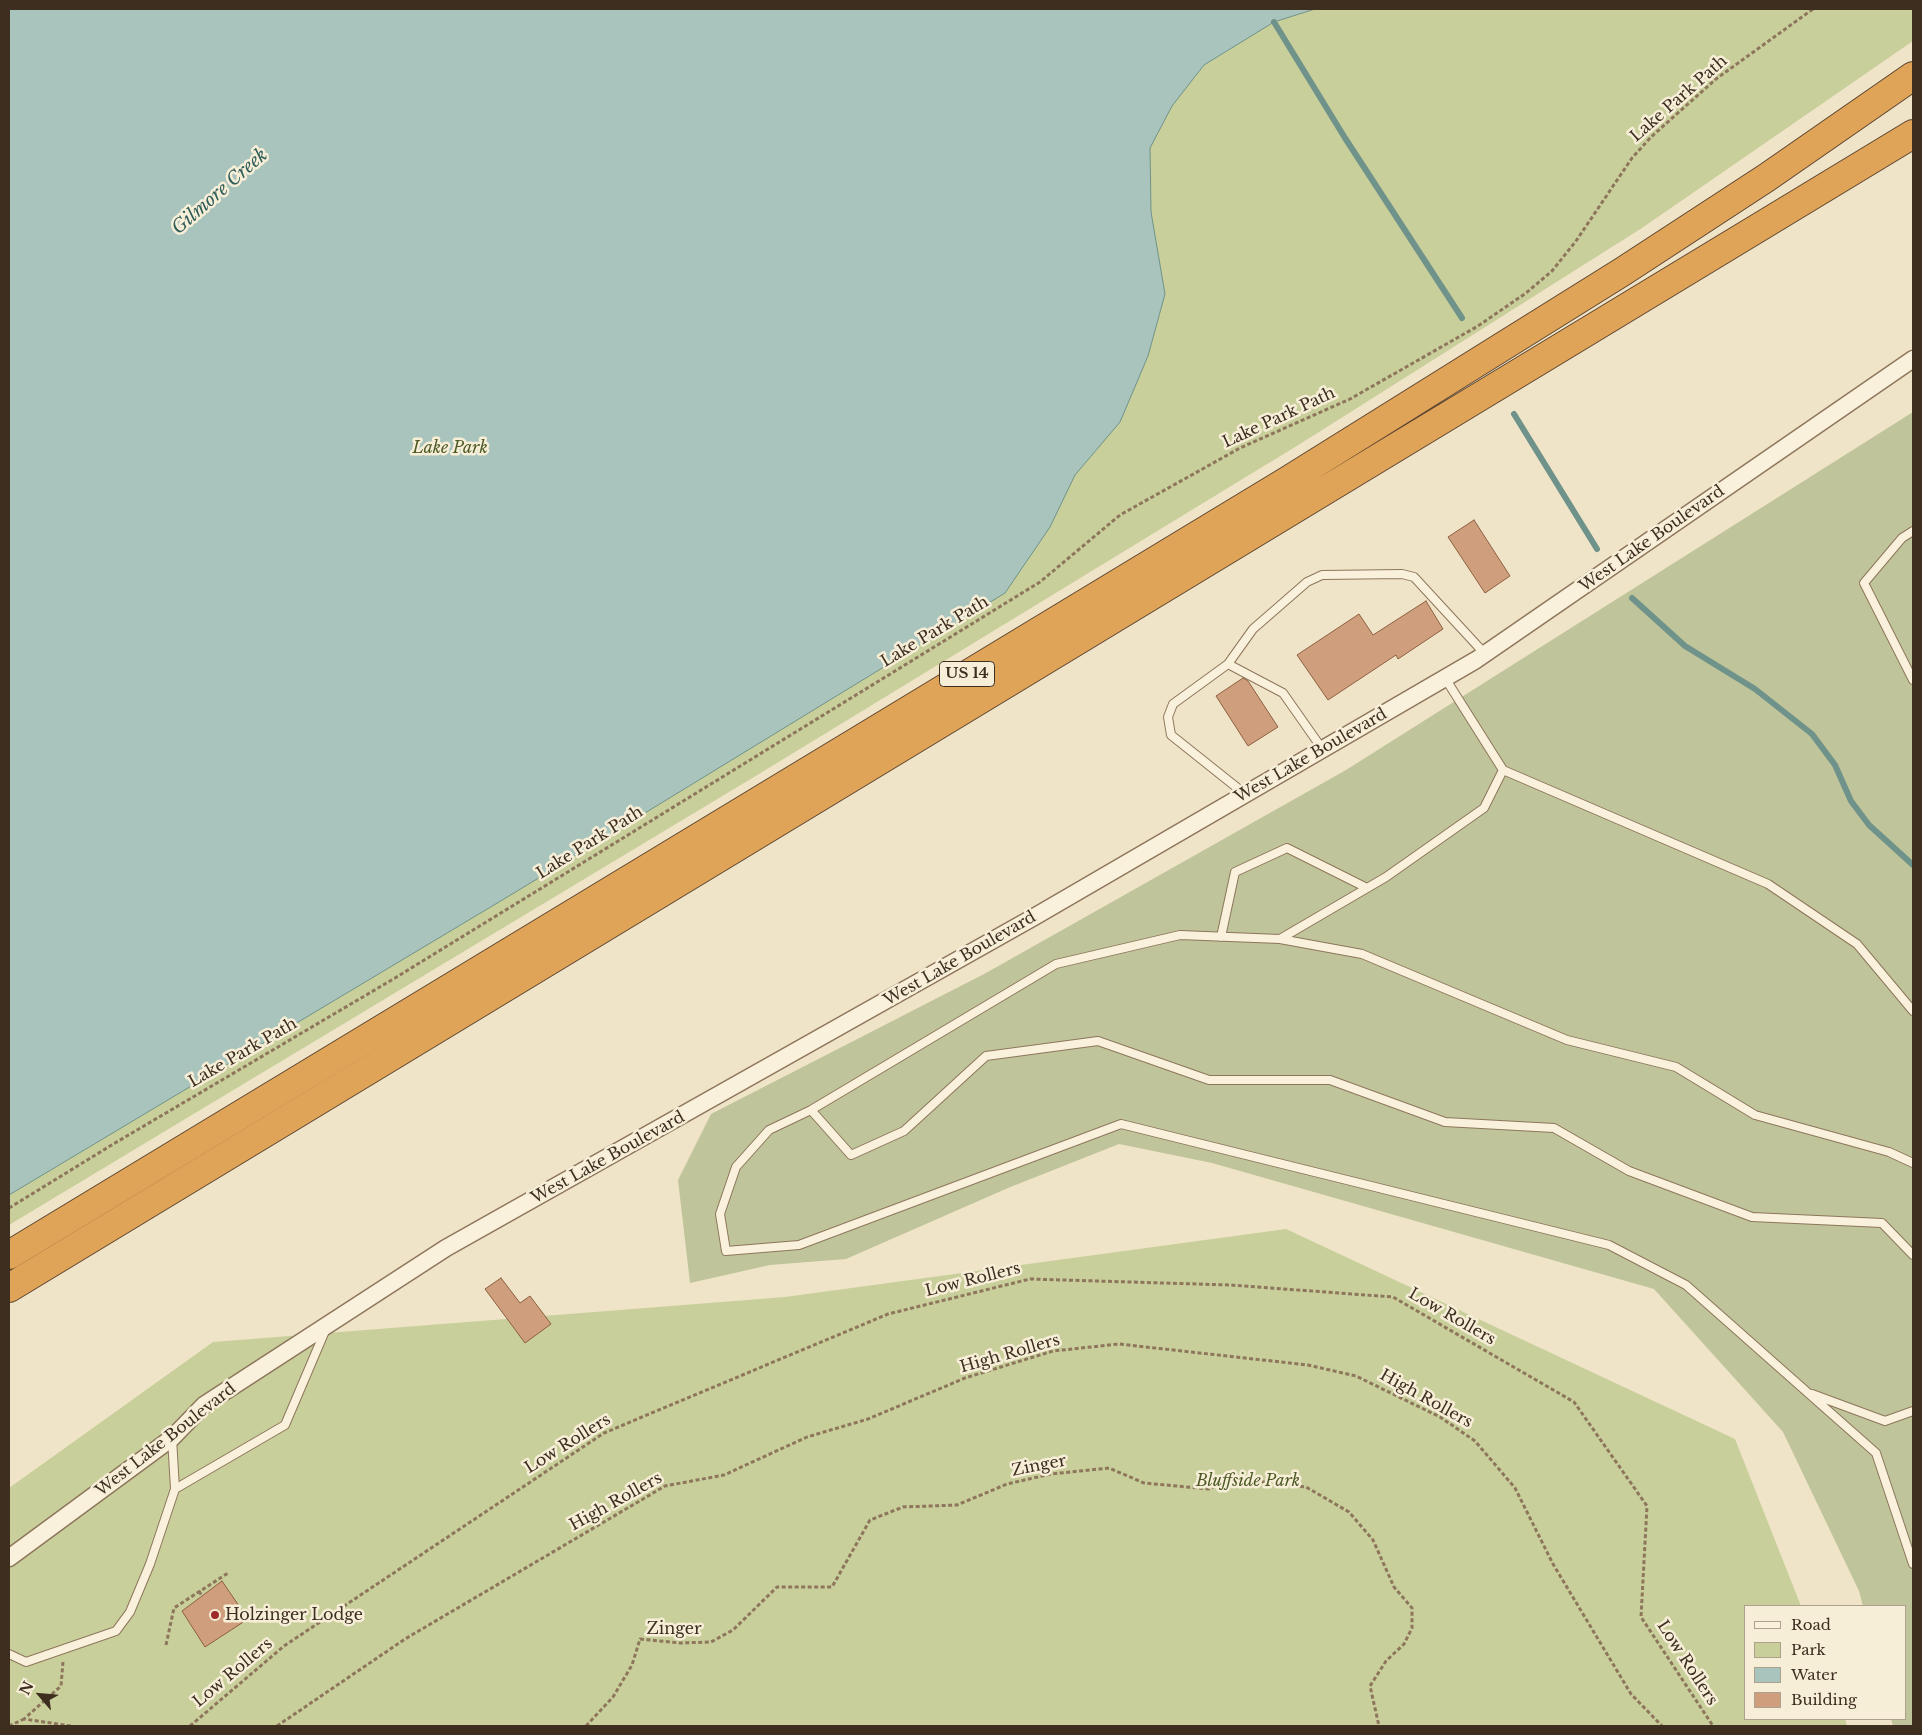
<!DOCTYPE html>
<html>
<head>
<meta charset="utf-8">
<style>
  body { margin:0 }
  #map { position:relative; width:1922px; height:1735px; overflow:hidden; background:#f0e4c8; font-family:"Libre Baskerville",serif }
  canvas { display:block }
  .frame { position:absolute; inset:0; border:10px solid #3d2e20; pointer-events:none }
  .legend { position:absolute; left:1744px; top:1605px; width:162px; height:115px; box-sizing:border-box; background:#f7eed8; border:1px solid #ada18e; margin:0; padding:6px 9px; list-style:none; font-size:15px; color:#3d2e20 }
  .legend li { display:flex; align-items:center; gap:10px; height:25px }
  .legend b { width:25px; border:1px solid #ada18e }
  .north { position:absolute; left:15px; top:1670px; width:50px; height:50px; -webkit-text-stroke:4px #f7eed8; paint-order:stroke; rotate:297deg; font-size:14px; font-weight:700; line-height:20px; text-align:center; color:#3d2e20 }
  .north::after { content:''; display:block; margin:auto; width:18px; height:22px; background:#3d2e20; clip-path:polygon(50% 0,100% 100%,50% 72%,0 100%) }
</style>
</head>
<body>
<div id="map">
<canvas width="1922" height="1735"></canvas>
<div class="frame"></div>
<ul class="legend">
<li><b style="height:6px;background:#faf1dc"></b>Road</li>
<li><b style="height:14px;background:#c9cf9b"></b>Park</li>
<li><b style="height:14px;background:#a9c4bc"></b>Water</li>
<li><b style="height:14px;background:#cf9f7d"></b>Building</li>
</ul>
<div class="north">N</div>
</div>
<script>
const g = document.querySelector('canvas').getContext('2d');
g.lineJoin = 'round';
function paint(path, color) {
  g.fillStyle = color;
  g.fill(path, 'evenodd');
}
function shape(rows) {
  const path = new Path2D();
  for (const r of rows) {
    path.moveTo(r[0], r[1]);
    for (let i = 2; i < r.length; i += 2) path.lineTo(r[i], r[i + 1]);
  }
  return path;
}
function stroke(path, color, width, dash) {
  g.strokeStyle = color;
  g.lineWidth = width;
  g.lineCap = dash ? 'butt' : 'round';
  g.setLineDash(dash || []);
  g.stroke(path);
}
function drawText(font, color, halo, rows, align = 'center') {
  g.font = font + ' "Libre Baskerville",serif';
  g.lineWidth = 5;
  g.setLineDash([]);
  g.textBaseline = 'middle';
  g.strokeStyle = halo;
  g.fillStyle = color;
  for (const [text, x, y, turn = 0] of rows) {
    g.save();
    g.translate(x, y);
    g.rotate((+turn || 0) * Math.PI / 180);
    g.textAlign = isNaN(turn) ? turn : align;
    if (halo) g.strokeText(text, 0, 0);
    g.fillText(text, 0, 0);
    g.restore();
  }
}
paint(shape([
  [9,9,1913,9,1913,41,1642,228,1300,444,754,777,9,1225],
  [1286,1229,1735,1439,1801,1606,1746,1606,1746,1719,1845,1719,1847,1726,9,1726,9,1488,213,1342,785,1297]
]), '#c9cf9b');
paint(shape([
  [1913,412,1913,1726,1893,1726,1891,1719,1906,1719,1906,1606,1863,1606,1859,1591,1783,1432,1654,1289,1212,1163,1119,1144,1008,1188,846,1259,770,1265,690,1283,678,1180,711,1114,986,973,1346,770]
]), '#bfc49a');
const water = shape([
  [9,9,1315,9,1274,22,1204,65,1172,106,1150,148,1151,212,1165,294,1148,356,1120,422,1075,475,1050,527,1005,593,514,893,9,1195,9,9]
]);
paint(water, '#a9c4bc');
stroke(water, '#6f938a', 1);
stroke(shape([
  [1274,22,1345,138,1462,318],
  [1514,414,1597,549],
  [1632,598,1685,646,1755,689,1812,734,1835,765,1851,801,1869,825,1913,865]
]), '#6f938a', 6);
const building = shape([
  [1474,520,1510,576,1485,593,1448,537,1474,520],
  [1426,601,1443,629,1398,659,1396,655,1328,700,1297,655,1359,614,1373,635,1426,601],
  [1243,678,1248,681,1278,727,1248,746,1216,696,1243,678],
  [501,1278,520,1303,530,1296,551,1324,525,1343,485,1289,501,1278],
  [222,1581,248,1619,205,1647,182,1611,222,1581]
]);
paint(building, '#cf9f7d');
stroke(building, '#8d5f41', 1);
const lane = shape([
  [1913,531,1902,538,1864,583,1913,680],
  [1228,664,1283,693,1323,750],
  [1445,678,1503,770,1768,884,1857,944,1913,1011],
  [1503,770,1484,808,1386,877,1280,939,1180,935,1056,964,811,1110,769,1130,736,1167,720,1214,726,1251,799,1245,1121,1124,1609,1245,1686,1285,1876,1453,1913,1564],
  [1245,794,1171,735,1168,717,1173,704,1228,664,1253,629,1307,582,1322,575,1402,574,1414,577,1485,654],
  [1221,937,1235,872,1287,848,1367,888],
  [1280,939,1362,954,1567,1040,1676,1067,1755,1115,1889,1152,1913,1163],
  [811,1110,851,1155,904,1131,986,1056,1098,1041,1209,1080,1330,1080,1445,1122,1554,1128,1629,1171,1752,1217,1882,1223,1913,1255],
  [1812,1394,1885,1421,1913,1411],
  [175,1489,285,1425,325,1331],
  [9,1654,26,1662,116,1631,130,1612,150,1564,175,1489,172,1438]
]);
const street = shape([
  [9,1558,172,1438,204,1405,446,1248,1034,917,1476,660,1913,359]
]);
const highway = shape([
  [9,1255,1287,481,1622,272,1766,178,1913,76],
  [9,1288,1913,134]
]);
stroke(lane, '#8d765c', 10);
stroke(street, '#8d765c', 19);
stroke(highway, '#5b4430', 30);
stroke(shape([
  [9,1208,115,1143,395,978,1040,582,1120,515,1240,448,1350,399,1478,326,1526,293,1552,271,1576,241,1632,158,1651,137,1716,79,1813,9],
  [199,1591,202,1596],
  [166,1645,174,1608,228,1573],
  [63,1662,61,1686,24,1719,71,1726],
  [9,1726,24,1719],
  [190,1726,284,1646,604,1433,888,1314,1030,1279,1230,1285,1393,1297,1574,1402,1647,1506,1641,1617,1713,1726],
  [277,1726,405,1639,665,1486,724,1475,807,1437,868,1419,965,1378,1053,1351,1119,1344,1308,1365,1356,1376,1440,1417,1475,1441,1515,1488,1553,1564,1631,1694,1662,1726],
  [586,1726,613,1697,632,1665,640,1639,680,1643,711,1642,733,1630,777,1587,832,1587,870,1520,903,1507,957,1505,1007,1484,1051,1474,1109,1468,1144,1483,1209,1489,1231,1478,1306,1487,1349,1512,1373,1540,1394,1587,1412,1608,1412,1628,1404,1644,1386,1661,1370,1686,1379,1726]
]), '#8d765c', 3, [4, 2.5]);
stroke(lane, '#faf1dc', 8);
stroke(street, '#faf1dc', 16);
stroke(highway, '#e0a458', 28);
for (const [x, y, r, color] of [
  [215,1615,5,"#9e2a2b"]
]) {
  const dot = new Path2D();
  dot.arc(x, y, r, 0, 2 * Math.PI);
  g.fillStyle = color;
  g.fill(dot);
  stroke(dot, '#f7eed8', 2);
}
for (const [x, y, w] of [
  [967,674,55]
]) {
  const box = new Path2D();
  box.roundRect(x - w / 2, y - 12.5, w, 25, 4);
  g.fillStyle = '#f7eed8';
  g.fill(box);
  stroke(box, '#3d2e20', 1);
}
drawText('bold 15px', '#3d2e20', null, [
  ["US 14",967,674]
]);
drawText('16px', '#3d2e20', '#f7eed8', [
  ["Lake Park Path",1679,99,-41],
  ["Lake Park Path",1279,418,-25],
  ["West Lake Boulevard",1652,539,-35],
  ["Lake Park Path",935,632,-31],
  ["West Lake Boulevard",1311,756,-30],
  ["Lake Park Path",590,843,-32],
  ["West Lake Boulevard",960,959,-30],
  ["Lake Park Path",243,1053,-30],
  ["West Lake Boulevard",608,1158,-29],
  ["Low Rollers",973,1280,-14],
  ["Low Rollers",1452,1317,30],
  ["High Rollers",1010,1354,-16],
  ["High Rollers",1426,1399,29],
  ["West Lake Boulevard",166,1440,-38],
  ["Low Rollers",568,1444,-32],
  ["Zinger",1039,1466,-11],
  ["High Rollers",616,1502,-29],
  ["Zinger",674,1629],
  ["Low Rollers",1687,1663,57],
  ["Low Rollers",233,1673,-40]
]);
drawText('italic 16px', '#4d5a26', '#f7eed8', [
  ["Lake Park",450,448],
  ["Bluffside Park",1248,1481]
]);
drawText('16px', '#3d2e20', '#f7eed8', [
  ["Holzinger Lodge",225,1615]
], 'left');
drawText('italic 18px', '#2f5d5a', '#f7eed8', [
  ["Gilmore Creek",220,192,-41]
]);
</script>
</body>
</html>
